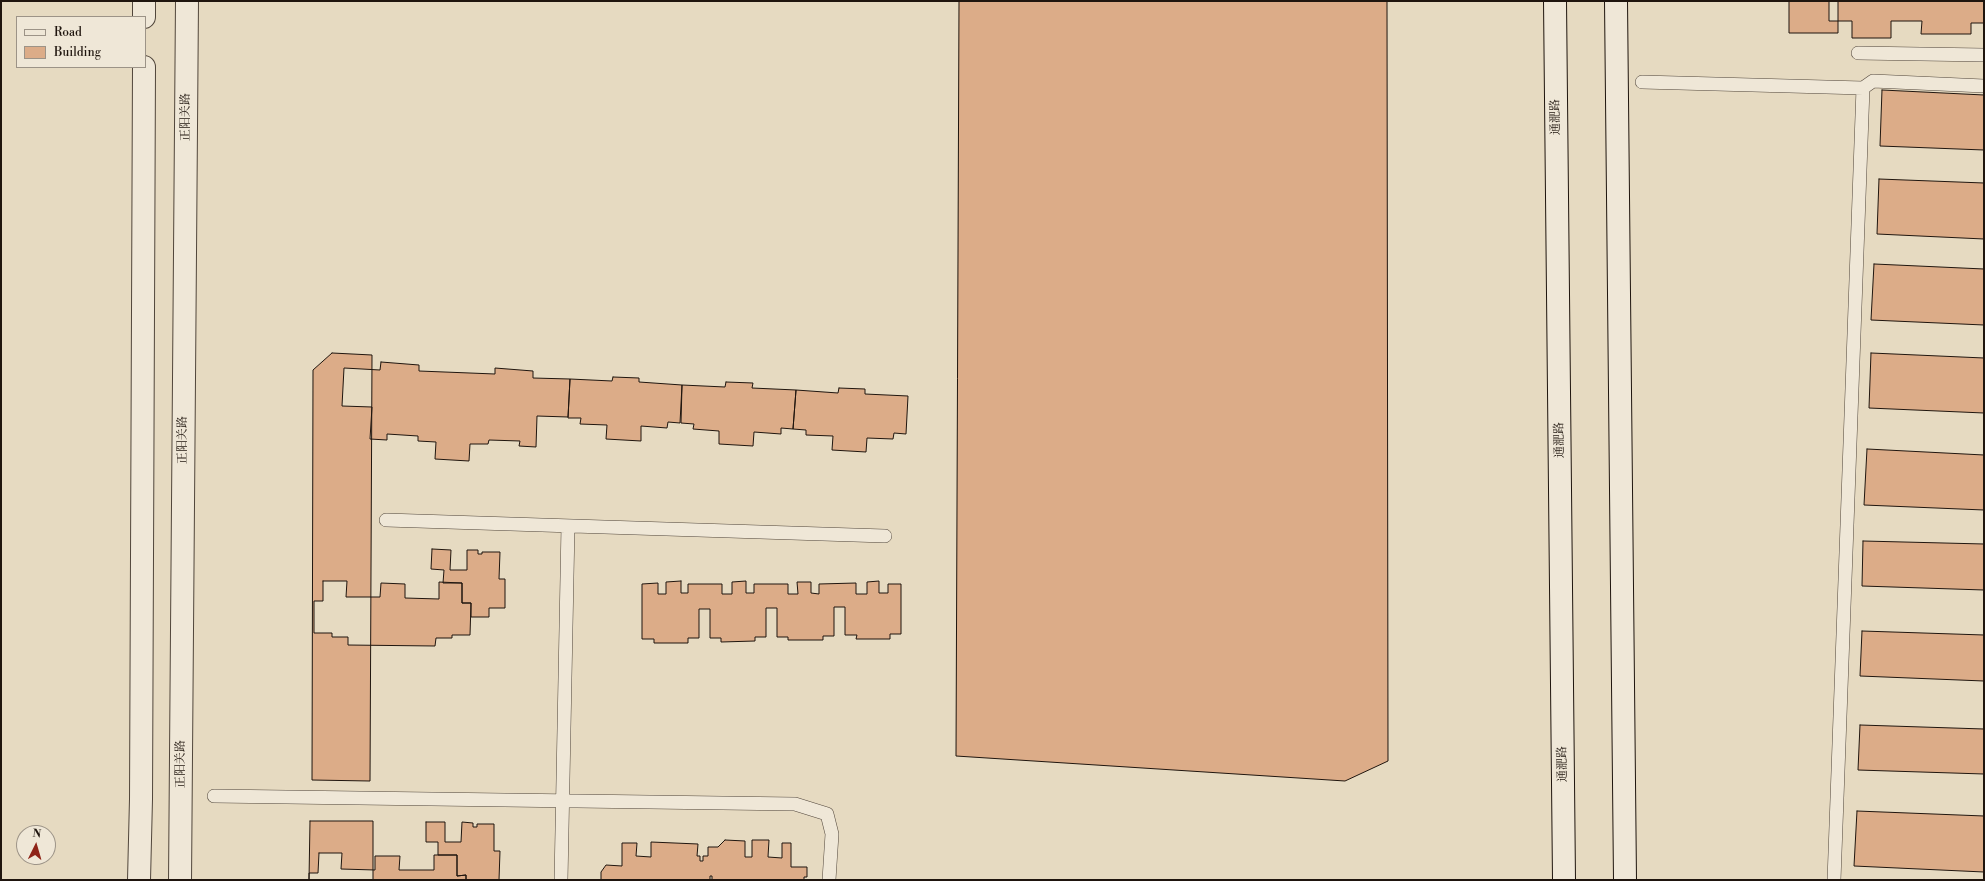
<!DOCTYPE html>
<html>
<head>
<meta charset="utf-8">
<style>
  body { margin:0 }
  #map { position:relative; width:1985px; height:881px; overflow:hidden; background:#e6dac1; font-family:"Libre Bodoni",serif }
  canvas { display:block }
  .frame { position:absolute; inset:0; border:2px solid #1f150e; pointer-events:none }
  .legend { position:absolute; left:16px; top:16px; width:130px; height:52px; box-sizing:border-box; background:#efe7d7; border:1px solid #9c9387; margin:0; padding:5px 7px; list-style:none; font-size:12px; color:#1f150e }
  .legend li { display:flex; align-items:center; gap:8px; height:20px }
  .legend b { width:20px; border:1px solid #9c9387 }
  .north { position:absolute; left:16px; top:825px; width:40px; height:40px; box-sizing:border-box; background:#efe7d7; border:1px solid #9c9387; border-radius:50%; rotate:5deg; font-size:11px; font-weight:700; line-height:16px; text-align:center; color:#1f150e }
  .north::after { content:''; display:block; margin:auto; width:14px; height:18px; background:#8f2418; clip-path:polygon(50% 0,100% 100%,50% 72%,0 100%) }
</style>
</head>
<body>
<div id="map">
<canvas width="1985" height="881"></canvas>
<div class="frame"></div>
<ul class="legend">
<li><b style="height:5px;background:#efe7d7"></b>Road</li>
<li><b style="height:11px;background:#dcac88"></b>Building</li>
</ul>
<div class="north">N</div>
</div>
<script>
const g = document.querySelector('canvas').getContext('2d');
g.lineJoin = 'round';
function paint(path, color) {
  g.fillStyle = color;
  g.fill(path, 'evenodd');
}
function shape(rows) {
  const path = new Path2D();
  for (const r of rows) {
    path.moveTo(r[0], r[1]);
    for (let i = 2; i < r.length; i += 2) path.lineTo(r[i], r[i + 1]);
  }
  return path;
}
function stroke(path, color, width, dash) {
  g.strokeStyle = color;
  g.lineWidth = width;
  g.lineCap = dash ? 'butt' : 'round';
  g.setLineDash(dash || []);
  g.stroke(path);
}
function drawText(font, color, halo, rows, align = 'center') {
  g.font = font + ' "Libre Bodoni","Noto Serif SC",serif';
  g.lineWidth = 4;
  g.setLineDash([]);
  g.textBaseline = 'middle';
  g.strokeStyle = halo;
  g.fillStyle = color;
  for (const [text, x, y, turn = 0] of rows) {
    g.save();
    g.translate(x, y);
    g.rotate((+turn || 0) * Math.PI / 180);
    g.textAlign = isNaN(turn) ? turn : align;
    if (halo) g.strokeText(text, 0, 0);
    g.fillText(text, 0, 0);
    g.restore();
  }
}
const building = shape([
  [959,1,1387,1,1388,761,1345,781,956,756,959,1],
  [1789,1,1838,1,1838,33,1789,33,1789,1],
  [1829,1,1984,1,1984,23,1971,23,1971,34,1921,34,1922,21,1891,21,1891,38,1852,38,1852,21,1829,21,1829,1],
  [1882,90,1984,95,1984,150,1880,146,1882,90],
  [1879,179,1984,183,1984,239,1877,234,1879,179],
  [1874,264,1984,269,1984,325,1871,320,1874,264],
  [332,353,372,355,370,781,312,780,313,370,332,353],
  [1871,353,1984,358,1984,413,1869,408,1871,353],
  [381,362,419,365,419,371,495,374,495,368,533,371,533,378,570,379,568,417,537,416,536,447,519,446,520,441,489,440,488,444,470,444,469,461,435,459,436,442,418,441,418,436,387,434,387,440,370,439,372,407,342,406,344,368,380,370,381,362],
  [613,377,639,378,639,382,682,385,680,423,668,422,667,428,641,426,641,441,606,439,607,425,580,424,581,418,568,418,570,379,612,381,613,377],
  [726,382,753,383,752,388,796,390,793,429,781,428,781,434,754,432,753,446,719,444,719,431,693,429,694,424,681,423,682,385,725,387,726,382],
  [839,388,865,389,865,394,908,396,906,434,894,433,893,439,867,438,866,452,832,450,833,436,806,435,806,430,793,429,796,390,838,393,839,388],
  [1867,449,1984,455,1984,510,1864,505,1867,449],
  [1863,541,1984,544,1984,590,1862,586,1863,541],
  [432,549,451,550,450,570,467,570,467,550,478,550,478,554,482,554,482,552,500,552,499,579,505,579,505,608,489,608,489,617,471,617,471,603,462,603,462,583,443,583,444,570,431,569,432,549],
  [323,581,347,581,346,597,380,597,381,583,405,584,405,598,439,599,439,582,462,583,462,603,471,603,470,635,452,635,452,638,436,638,435,646,348,645,348,637,332,637,332,633,314,633,314,601,323,601,323,581],
  [681,581,681,593,688,593,688,584,722,584,722,594,732,594,732,582,746,581,746,593,754,593,754,584,788,584,788,594,798,594,797,582,811,582,811,593,819,594,819,584,856,583,856,594,867,594,867,582,879,581,879,593,888,593,888,584,901,584,901,634,890,634,890,639,856,639,857,635,845,635,845,607,834,607,834,636,823,636,823,640,788,640,788,637,777,637,777,608,766,608,766,637,755,637,755,641,721,642,721,638,710,638,710,609,699,609,699,638,688,638,688,643,654,643,654,639,642,639,642,584,658,583,658,594,666,594,666,582,681,581],
  [1862,631,1984,635,1984,681,1860,676,1862,631],
  [1860,725,1984,729,1984,774,1858,770,1860,725],
  [1857,811,1984,816,1984,872,1854,866,1857,811],
  [310,821,373,821,373,880,309,880,310,821],
  [426,822,445,822,445,842,461,842,462,822,473,823,473,827,477,827,477,824,494,824,494,851,500,851,499,880,466,880,466,875,457,876,457,855,438,855,438,842,426,842,426,822],
  [725,840,745,841,745,857,752,857,752,840,769,840,768,857,782,858,782,843,791,843,791,867,807,867,807,877,804,877,804,880,712,880,712,876,710,876,710,880,601,880,601,872,606,865,622,866,622,843,637,843,636,856,651,857,651,842,698,844,697,856,700,856,700,861,703,861,703,856,708,856,708,847,718,847,725,840],
  [319,853,342,853,341,869,375,870,375,856,400,856,399,870,434,870,434,855,457,855,457,876,466,875,466,880,309,880,309,873,318,873,319,853]
]);
paint(building, '#dcac88');
stroke(building, '#1f150e', 1);
const service = shape([
  [1858,53,1984,55],
  [1642,82,1863,88],
  [386,520,885,536],
  [214,796,795,804,827,814,832,834,829,880],
  [561,880,568,526],
  [1834,880,1863,88,1873,81,1984,86]
]);
const tertiary = shape([
  [144,17,144,1],
  [139,880,141,799,144,67],
  [180,880,187,1]
]);
const secondary = shape([
  [1555,1,1564,880],
  [1616,1,1625,880]
]);
stroke(service, '#51463b', 14);
stroke(tertiary, '#51463b', 24);
stroke(secondary, '#1f150e', 24);
stroke(service, '#efe7d7', 13);
stroke(tertiary, '#efe7d7', 22);
stroke(secondary, '#efe7d7', 22);
drawText('12px', '#1f150e', '#efe7d7', [
  ["正阳关路",186,117,-90],
  ["通淝路",1556,117,-91],
  ["正阳关路",183,440,-90],
  ["通淝路",1560,440,-91],
  ["正阳关路",181,764,-90],
  ["通淝路",1563,764,-91]
]);
</script>
</body>
</html>
